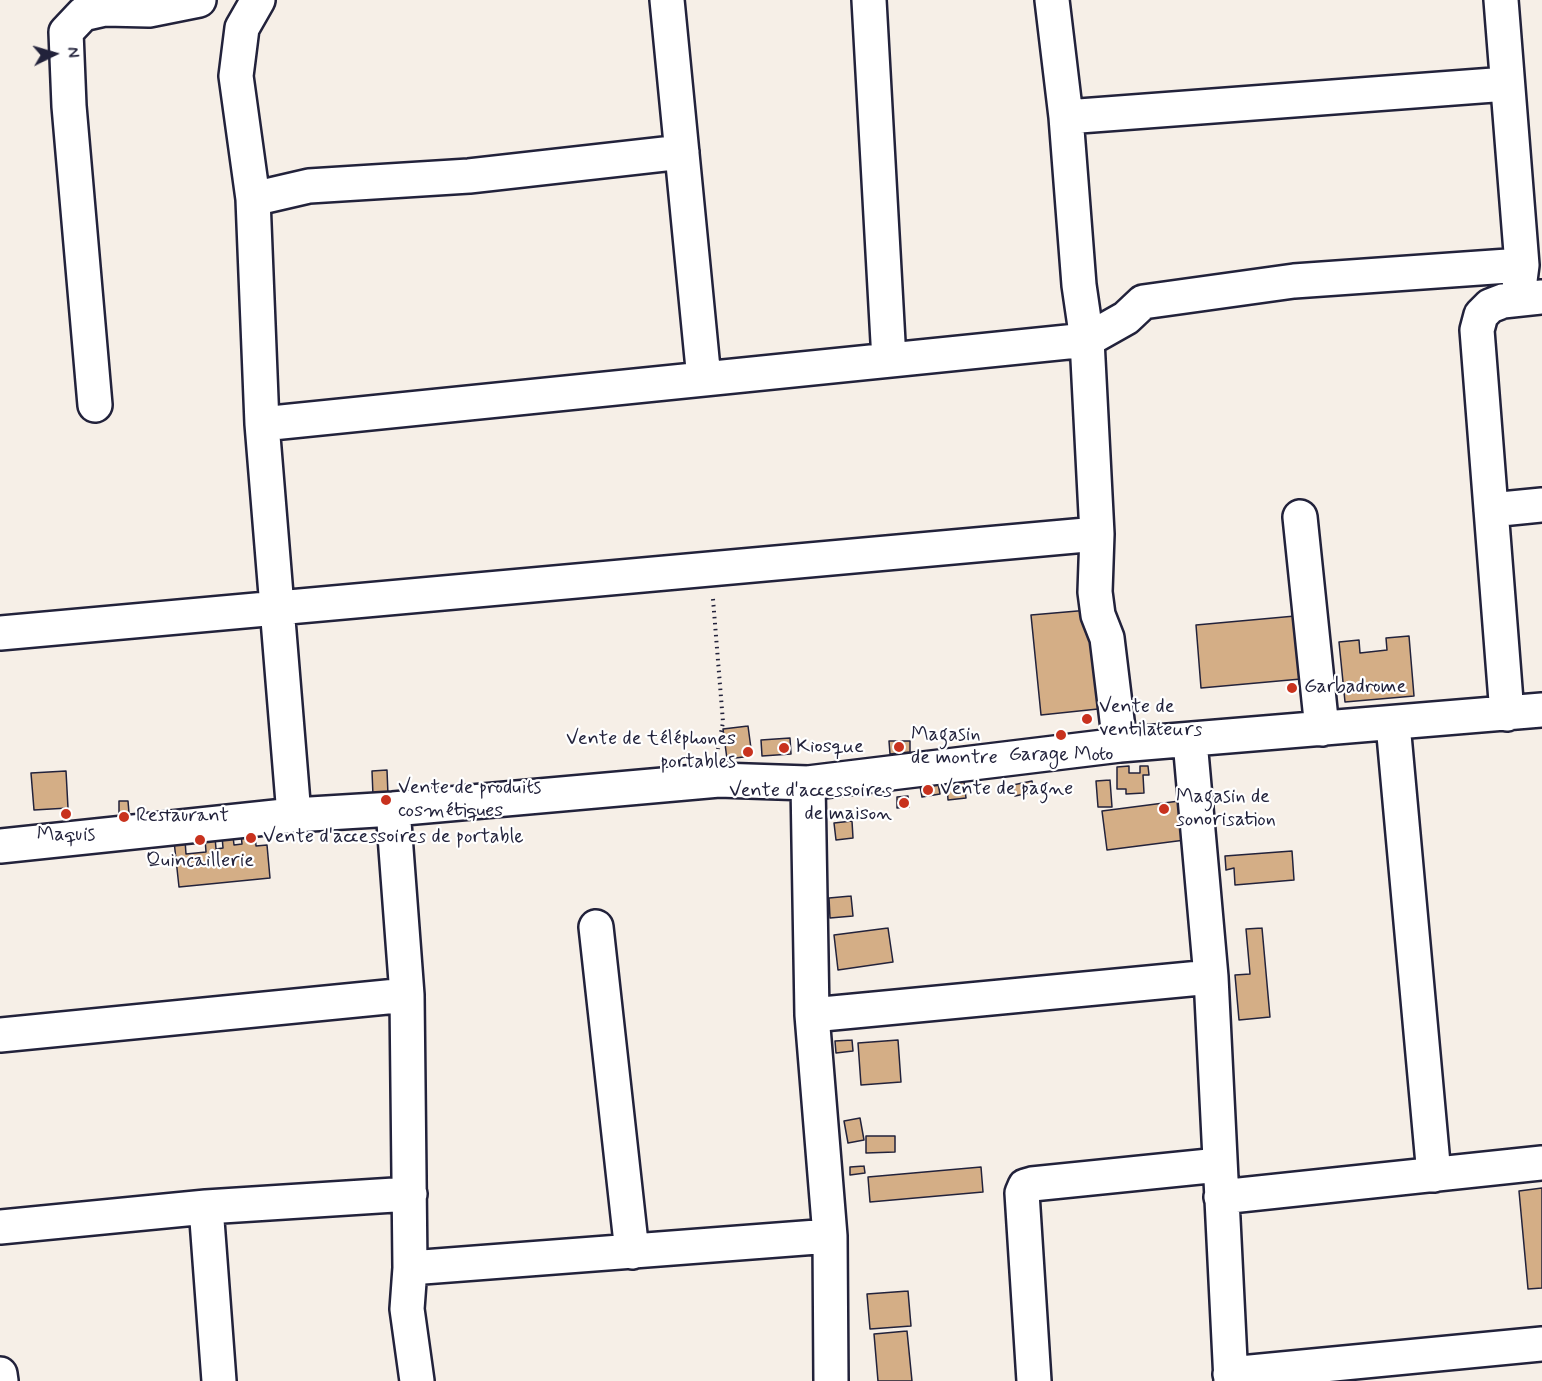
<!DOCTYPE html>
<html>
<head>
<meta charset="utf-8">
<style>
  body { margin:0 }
  #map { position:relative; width:1542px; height:1381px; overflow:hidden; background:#f6efe7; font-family:Mynerve,sans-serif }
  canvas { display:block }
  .north { position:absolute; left:24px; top:24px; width:60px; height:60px; -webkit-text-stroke:4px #fff; paint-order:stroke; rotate:85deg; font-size:16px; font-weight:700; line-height:24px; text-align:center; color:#22223b }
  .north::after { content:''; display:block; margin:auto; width:21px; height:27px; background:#22223b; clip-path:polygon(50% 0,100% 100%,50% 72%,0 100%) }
</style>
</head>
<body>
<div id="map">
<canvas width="1542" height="1381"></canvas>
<div class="north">N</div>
</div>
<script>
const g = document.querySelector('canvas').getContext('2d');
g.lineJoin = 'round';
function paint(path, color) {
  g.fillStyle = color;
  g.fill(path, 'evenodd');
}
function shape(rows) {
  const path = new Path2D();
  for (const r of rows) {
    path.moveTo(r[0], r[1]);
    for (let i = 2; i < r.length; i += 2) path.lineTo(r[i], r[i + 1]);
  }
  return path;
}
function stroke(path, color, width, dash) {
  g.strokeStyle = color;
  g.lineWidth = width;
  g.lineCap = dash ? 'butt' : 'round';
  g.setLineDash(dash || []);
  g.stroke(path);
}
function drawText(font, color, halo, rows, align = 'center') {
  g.font = font + ' Mynerve,sans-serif';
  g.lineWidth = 4.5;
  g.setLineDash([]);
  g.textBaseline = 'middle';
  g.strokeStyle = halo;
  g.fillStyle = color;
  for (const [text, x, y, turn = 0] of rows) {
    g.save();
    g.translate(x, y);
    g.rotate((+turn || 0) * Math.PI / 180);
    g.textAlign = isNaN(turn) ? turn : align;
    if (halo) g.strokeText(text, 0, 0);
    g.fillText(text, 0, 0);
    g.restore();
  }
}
const building = shape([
  [1089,610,1098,709,1041,715,1031,615,1089,610],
  [1306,615,1312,678,1201,688,1196,625,1306,615],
  [1409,636,1414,696,1345,702,1339,642,1359,640,1360,653,1387,650,1386,638,1409,636],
  [748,726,752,756,727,759,723,729,748,726],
  [790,738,791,754,762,756,761,740,790,738],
  [889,741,910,741,910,752,890,754,889,741],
  [1129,766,1129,773,1140,773,1140,766,1148,766,1149,775,1143,775,1144,793,1126,794,1126,789,1117,789,1117,767,1129,766],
  [387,770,388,795,373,796,372,771,387,770],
  [66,771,68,808,34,810,31,773,66,771],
  [1110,780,1112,807,1098,807,1096,781,1110,780],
  [1032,781,1034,792,1015,796,1013,785,1032,781],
  [964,782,966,798,948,800,947,784,964,782],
  [938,783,940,794,922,797,920,786,938,783],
  [908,796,909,807,897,808,897,797,908,796],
  [1187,800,1193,839,1107,850,1102,811,1187,800],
  [119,801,128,801,129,813,119,814,119,801],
  [852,821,853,838,836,840,834,823,852,821],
  [255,833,256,846,267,845,270,878,179,887,174,841,185,840,186,854,206,852,205,838,215,837,216,849,223,848,222,836,233,836,234,845,242,844,241,834,255,833],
  [1292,851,1294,880,1235,885,1234,868,1226,870,1225,856,1292,851],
  [851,896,853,916,830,918,829,898,851,896],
  [888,928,893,962,838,970,834,935,888,928],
  [1262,928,1270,1017,1239,1020,1235,975,1250,974,1246,929,1262,928],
  [852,1040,853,1051,836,1053,835,1041,852,1040],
  [898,1040,901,1082,861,1085,858,1043,898,1040],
  [860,1118,864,1140,848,1143,844,1121,860,1118],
  [866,1136,895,1136,895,1152,866,1153,866,1136],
  [864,1166,865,1173,850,1175,850,1167,864,1166],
  [981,1167,983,1192,870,1202,868,1177,981,1167],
  [1542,1188,1542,1288,1528,1289,1519,1191,1542,1188],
  [908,1291,911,1326,870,1329,867,1294,908,1291],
  [907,1331,912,1381,878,1381,874,1334,907,1331]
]);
paint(building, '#d4ae86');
stroke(building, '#22223b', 1.5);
const street = shape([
  [258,0,242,28,236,76,253,199,262,424,294,815],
  [667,0,704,379],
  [869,0,889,360],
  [1052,0,1066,117,1079,285,1087,340,1097,534,1095,592,1098,615,1107,638,1120,745],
  [1501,0,1522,265,1519,288],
  [1066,117,1507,84],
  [253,199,309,186,469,176,682,152],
  [95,405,69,106,66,32,83,14,105,9,149,10,199,0],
  [262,424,1087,340,1126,318,1143,302,1294,281,1522,265],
  [1491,510,1542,505],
  [1300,517,1322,729],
  [0,633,1097,534],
  [1507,714,1477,330,1481,315,1490,306,1503,301,1542,297],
  [1393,724,1434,1175],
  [1190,741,1211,977,1231,1381],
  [808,783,812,1015,830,1236,831,1381],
  [393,809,407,995,410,1268,407,1309,417,1381],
  [0,846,294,815,393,809,719,780,808,783,1120,745,1542,710],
  [596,927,632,1252],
  [812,1015,1211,977],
  [0,1035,407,995],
  [1221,1197,1542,1163],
  [206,1207,219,1381],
  [0,1227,206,1207,410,1194],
  [410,1268,830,1236],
  [0,1374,1,1381],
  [1230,1374,1542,1344],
  [1034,1381,1022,1193,1025,1186,1032,1184,1219,1165]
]);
stroke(street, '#22223b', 38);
stroke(shape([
  [713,599,723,722,718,749]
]), '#22223b', 4, [1.5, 4.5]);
stroke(street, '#fff', 33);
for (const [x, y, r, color] of [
  [1292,688,6,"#c8321e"],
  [1087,719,6,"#c8321e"],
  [1061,735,6,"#c8321e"],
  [899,747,6,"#c8321e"],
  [784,748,6,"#c8321e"],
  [748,752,6,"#c8321e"],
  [928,790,6,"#c8321e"],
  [386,800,6,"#c8321e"],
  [904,803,6,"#c8321e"],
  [1164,809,6,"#c8321e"],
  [66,814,6,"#c8321e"],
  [124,817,6,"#c8321e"],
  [251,838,6,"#c8321e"],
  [200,840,6,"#c8321e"]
]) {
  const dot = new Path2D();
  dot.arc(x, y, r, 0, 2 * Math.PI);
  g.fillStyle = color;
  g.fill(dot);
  stroke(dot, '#fff', 2);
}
drawText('20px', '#22223b', '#fff', [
  ["Garbadrome",1304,688],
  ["Vente de",1099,708],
  ["ventilateurs",1099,731],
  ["Magasin",911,736],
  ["de montre",911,759],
  ["Vente de téléphones",736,740,"right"],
  ["portables",736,763,"right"],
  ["Kiosque",796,748],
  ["Garage Moto",1061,756,"center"],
  ["Vente de produits",398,789],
  ["cosmétiques",398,812],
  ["Vente de pagne",940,790],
  ["Vente d'accessoires",892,792,"right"],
  ["de maison",892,815,"right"],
  ["Magasin de",1176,798],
  ["sonorisation",1176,821],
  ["Restaurant",136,817],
  ["Maquis",66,836,"center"],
  ["Vente d'accessoires de portable",263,838],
  ["Quincaillerie",200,862,"center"]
], 'left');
</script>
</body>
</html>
